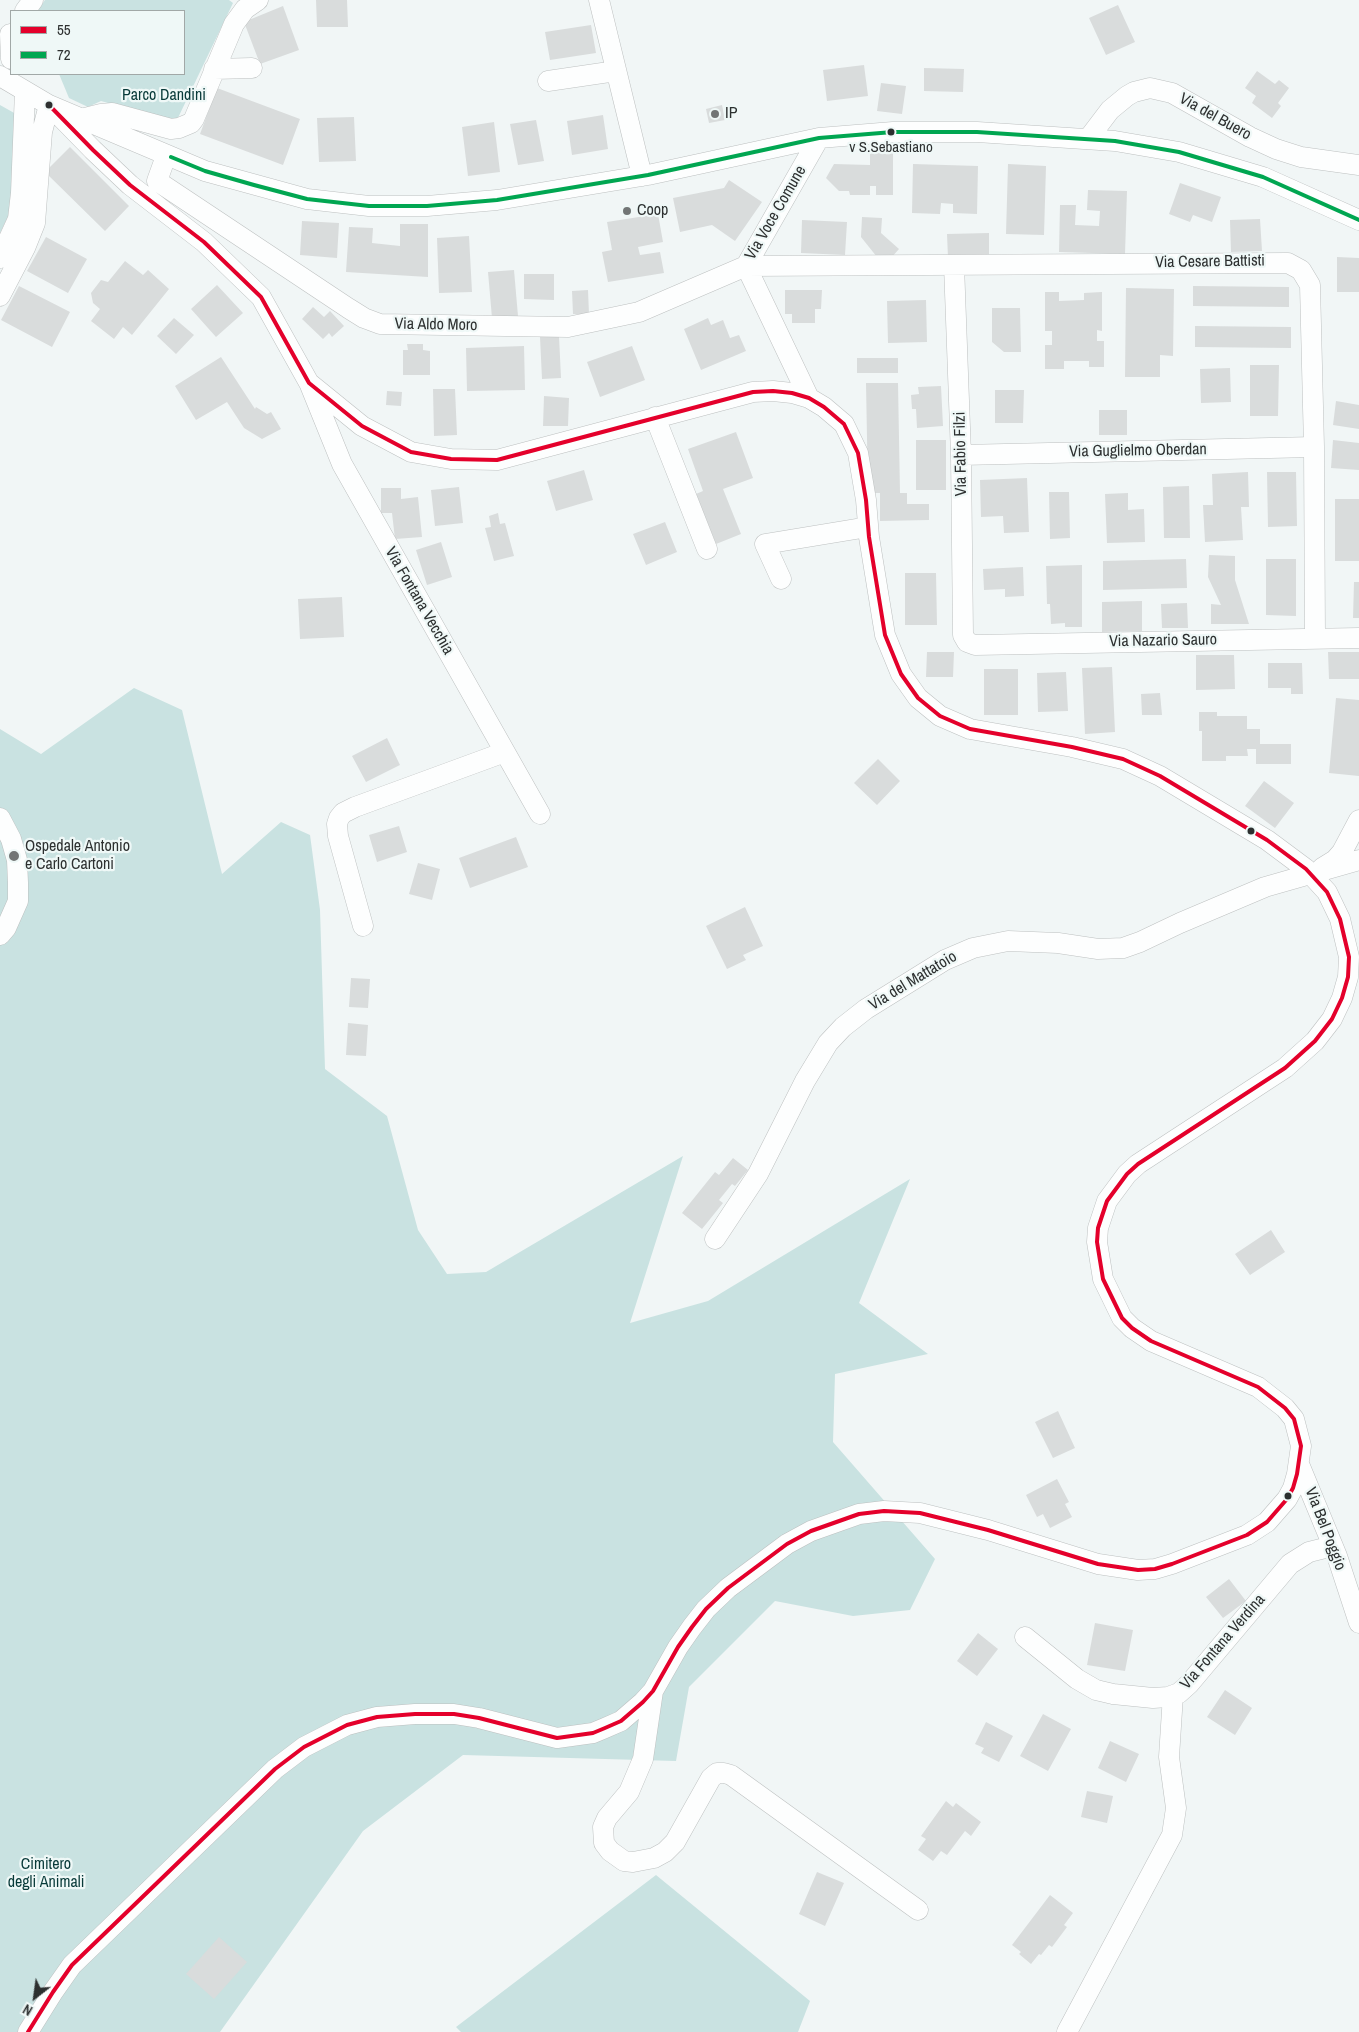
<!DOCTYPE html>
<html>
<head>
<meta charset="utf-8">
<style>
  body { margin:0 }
  #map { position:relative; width:1359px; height:2032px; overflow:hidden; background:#f1f6f6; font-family:"Archivo Narrow",sans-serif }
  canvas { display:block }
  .legend { position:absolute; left:10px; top:10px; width:175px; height:65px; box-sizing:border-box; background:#eff8f7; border:1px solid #a1a8a7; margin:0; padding:6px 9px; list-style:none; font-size:15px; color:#2d3030 }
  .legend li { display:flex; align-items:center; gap:10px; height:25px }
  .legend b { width:25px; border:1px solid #a1a8a7 }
  .north { position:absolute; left:10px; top:1972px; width:50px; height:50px; -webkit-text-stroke:4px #eff8f7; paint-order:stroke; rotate:210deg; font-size:14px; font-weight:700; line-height:20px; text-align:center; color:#2d3030 }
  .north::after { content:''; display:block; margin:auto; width:18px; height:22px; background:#2d3030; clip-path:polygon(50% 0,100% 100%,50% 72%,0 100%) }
</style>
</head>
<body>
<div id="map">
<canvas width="1359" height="2032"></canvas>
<ul class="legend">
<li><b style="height:6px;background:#e4002b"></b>55</li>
<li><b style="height:6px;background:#00a651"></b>72</li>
</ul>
<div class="north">N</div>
</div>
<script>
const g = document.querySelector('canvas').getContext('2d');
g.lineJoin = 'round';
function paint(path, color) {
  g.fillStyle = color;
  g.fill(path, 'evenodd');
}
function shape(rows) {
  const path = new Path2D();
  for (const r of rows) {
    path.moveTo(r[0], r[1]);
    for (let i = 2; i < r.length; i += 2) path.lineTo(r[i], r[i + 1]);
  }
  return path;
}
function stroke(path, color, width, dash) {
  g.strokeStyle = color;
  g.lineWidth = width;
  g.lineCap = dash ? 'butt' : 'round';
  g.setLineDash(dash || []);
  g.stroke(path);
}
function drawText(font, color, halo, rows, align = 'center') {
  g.font = font + ' "Archivo Narrow",sans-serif';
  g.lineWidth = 4.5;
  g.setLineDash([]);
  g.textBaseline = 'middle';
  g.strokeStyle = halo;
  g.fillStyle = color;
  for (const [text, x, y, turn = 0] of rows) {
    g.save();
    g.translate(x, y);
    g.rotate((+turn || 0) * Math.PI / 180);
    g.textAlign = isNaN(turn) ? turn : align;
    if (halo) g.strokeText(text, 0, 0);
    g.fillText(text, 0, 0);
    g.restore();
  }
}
paint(shape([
  [45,0,229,0,233,3,176,122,101,101,88,107,69,98,59,74,184,74,184,11,37,11],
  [0,105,16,114,11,210,0,233],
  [134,688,182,710,222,874,281,822,310,835,320,910,325,1069,387,1116,418,1230,447,1274,486,1272,683,1156,630,1323,708,1301,910,1179,859,1303,928,1354,835,1374,833,1442,935,1559,910,1610,853,1616,775,1601,689,1687,676,1761,463,1755,363,1831,220,2032,0,2032,0,729,41,754],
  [656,1875,810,2001,798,2032,461,2032,456,2027]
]), '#c9e2e1');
paint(shape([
  [316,0,347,0,348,27,317,27],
  [1118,5,1135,42,1106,55,1089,18],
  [283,6,299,50,260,64,244,22],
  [591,25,596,53,550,60,545,32],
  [864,65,868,96,827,101,823,70],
  [924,68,964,69,963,92,924,91],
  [1257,71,1275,84,1279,80,1289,88,1278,103,1281,106,1272,118,1252,103,1256,96,1245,88],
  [881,83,906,86,902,114,877,111],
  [217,88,300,119,283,165,200,134],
  [722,105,725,120,709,123,706,109],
  [603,115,608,149,572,155,567,121],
  [354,117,356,161,319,162,317,118],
  [536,120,544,161,518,165,510,124],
  [494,122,500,172,468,176,462,127],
  [70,147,129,206,105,231,45,172],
  [870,152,893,152,893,195,876,195,876,186,870,186,870,195,850,195,849,191,839,191,826,178,834,164,870,165],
  [913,164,978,166,977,214,953,213,953,204,941,203,940,214,912,213],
  [1008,164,1046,166,1044,235,1006,234],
  [729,180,762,202,735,241,712,225,680,232,673,198,724,188],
  [1180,183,1221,197,1212,222,1193,215,1190,222,1169,214],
  [1088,190,1127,191,1125,254,1059,252,1060,205,1076,205,1075,225,1099,226,1100,211,1087,210],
  [658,214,663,242,638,247,640,255,660,252,664,273,608,282,602,252,612,250,607,222],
  [862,217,882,218,881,233,899,249,891,258,877,257,861,237],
  [1260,219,1262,251,1231,252,1230,220],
  [802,220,847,222,845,255,801,253],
  [302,221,339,223,337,258,300,255],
  [400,224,428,224,428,277,346,272,349,227,373,228,372,243,400,246],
  [989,233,989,257,948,258,947,234],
  [469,236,472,292,439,293,437,238],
  [46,237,87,259,68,293,27,271],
  [1337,257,1359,258,1359,292,1337,292],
  [125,261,143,275,148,270,169,289,132,335,123,327,114,339,91,321,100,309,93,303,91,293,101,280,108,282],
  [514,270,518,316,492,318,488,272],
  [524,274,554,274,554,300,524,299],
  [217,285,243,313,216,337,191,309],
  [19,286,70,312,52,347,1,320],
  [1193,286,1289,287,1289,307,1193,306],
  [1126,288,1174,289,1173,356,1160,355,1160,377,1125,377],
  [588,290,589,314,573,314,572,291],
  [785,290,822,290,821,309,815,309,815,323,792,323,792,314,785,314],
  [1045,292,1059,292,1059,301,1084,300,1084,293,1102,292,1102,331,1097,330,1097,341,1104,341,1104,367,1089,367,1089,361,1064,361,1064,369,1045,369,1045,345,1052,345,1052,331,1045,331],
  [926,300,927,342,888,343,887,301],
  [313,307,324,317,330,311,344,326,332,337,329,333,323,339,302,319],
  [992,308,1020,308,1021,352,1004,352,992,342],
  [174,318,194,335,176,354,157,336],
  [708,318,711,325,723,320,730,338,739,335,746,351,701,370,684,329],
  [1195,326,1291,327,1291,348,1195,347],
  [559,336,561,378,542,379,540,337],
  [407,344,423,344,423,350,430,351,430,375,403,375,403,350,408,350],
  [524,346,525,390,467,391,466,348],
  [632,346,645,380,600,397,587,362],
  [221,357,255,409,256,407,267,414,271,412,281,429,262,439,244,428,227,402,196,420,175,386],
  [857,358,898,358,898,373,857,373],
  [1250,365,1279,365,1278,416,1250,416],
  [1230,368,1231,402,1201,403,1200,369],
  [866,383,898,383,900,493,907,493,907,504,929,504,929,520,880,521,880,493,868,493],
  [941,386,943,426,917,428,916,409,912,409,911,395,919,394,918,387],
  [433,389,455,389,457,435,434,436],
  [995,390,1024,390,1023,423,995,423],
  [387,391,402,392,401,406,386,405],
  [544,396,569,398,568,426,543,426],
  [1336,401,1359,405,1359,429,1333,425],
  [1099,410,1127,410,1127,435,1099,435],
  [736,432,753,478,723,489,741,534,716,544,696,494,703,491,688,449],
  [916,440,946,440,946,490,916,490],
  [1333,440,1359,443,1359,470,1331,468],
  [584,470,593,500,556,511,547,481],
  [1248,472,1249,507,1241,507,1243,540,1205,542,1203,505,1213,505,1212,474],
  [1267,472,1296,472,1297,526,1268,527],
  [1027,478,1029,532,1004,533,1003,516,981,517,980,480],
  [1189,486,1190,538,1164,538,1163,487],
  [459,487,463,523,435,526,431,490],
  [381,488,401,488,401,499,418,497,422,537,395,539,392,513,381,513],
  [1049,492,1069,492,1070,538,1050,539],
  [1128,493,1128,510,1144,509,1145,542,1107,543,1105,494],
  [1335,499,1359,499,1359,561,1335,561],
  [498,513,500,524,505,523,514,556,494,561,485,528,491,527,489,516],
  [665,522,677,552,646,565,633,534],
  [441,542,452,577,427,585,416,550],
  [1209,555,1235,556,1235,580,1249,624,1211,624,1211,604,1221,605,1208,577],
  [1186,559,1187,588,1103,590,1103,561],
  [1266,559,1296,559,1296,616,1266,615],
  [1082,565,1082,627,1065,627,1065,623,1051,624,1050,604,1047,604,1046,566],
  [1023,567,1024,596,1005,597,1005,589,984,590,983,569],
  [905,573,936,573,937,625,905,625],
  [1354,582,1359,582,1359,618,1353,618],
  [342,597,344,637,300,639,298,599],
  [1142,601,1142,631,1102,632,1102,602],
  [1187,603,1188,628,1162,628,1161,604],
  [927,652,954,652,953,677,926,677],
  [1328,652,1359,652,1359,679,1329,679],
  [1196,655,1234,655,1235,689,1196,690],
  [1268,663,1302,663,1303,694,1291,694,1291,688,1268,688],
  [1112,667,1115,732,1085,734,1082,668],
  [984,669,1018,669,1018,715,984,715],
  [1066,672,1068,711,1038,712,1037,673],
  [1160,693,1162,715,1142,715,1141,694],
  [1336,698,1359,700,1359,776,1329,773],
  [1199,712,1217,712,1217,716,1247,716,1247,729,1260,729,1260,744,1291,744,1291,764,1256,764,1256,749,1247,749,1248,756,1226,756,1226,761,1202,761,1202,731,1199,731],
  [387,738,400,765,366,782,352,756],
  [878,759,900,781,877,805,854,783],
  [1264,781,1294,803,1275,828,1245,806],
  [399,826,407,852,377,862,369,835],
  [516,837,528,867,470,888,459,858],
  [418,863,440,869,432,900,409,894],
  [745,907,763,946,743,955,746,960,727,969,706,926],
  [351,978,370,979,368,1008,349,1007],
  [348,1023,368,1025,366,1056,346,1055],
  [733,1158,748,1170,735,1186,732,1184,719,1200,723,1203,702,1229,682,1213,715,1172,719,1175],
  [1271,1230,1285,1252,1250,1275,1235,1254],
  [1058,1411,1075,1448,1053,1458,1035,1422],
  [1057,1479,1069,1502,1065,1504,1072,1517,1050,1528,1043,1514,1037,1517,1026,1495],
  [1229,1579,1246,1601,1223,1618,1206,1597],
  [1095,1623,1133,1630,1125,1671,1087,1665],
  [978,1633,998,1649,977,1676,957,1661],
  [1225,1690,1252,1708,1235,1735,1207,1717],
  [1043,1714,1071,1729,1048,1771,1020,1756],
  [986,1722,1013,1736,999,1762,981,1753,984,1748,975,1744],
  [1110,1741,1139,1754,1126,1782,1098,1768],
  [1087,1791,1113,1796,1107,1823,1081,1817],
  [946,1801,953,1807,956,1803,981,1822,971,1836,965,1831,947,1855,941,1851,933,1861,918,1850,926,1839,921,1836],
  [817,1872,844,1883,825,1926,799,1914],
  [1050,1895,1073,1913,1064,1925,1067,1927,1052,1947,1049,1945,1041,1955,1039,1954,1031,1964,1019,1954,1021,1952,1012,1945],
  [219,1937,247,1962,214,1999,186,1974]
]), '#d9dcdc');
const minor = shape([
  [599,0,642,176],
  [25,11,33,0],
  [10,34,11,59],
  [214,69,252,68],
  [0,76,49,105,205,171,307,199,369,206,427,206,497,200,648,175,819,138,893,132,977,132,1115,141,1179,152,1263,177,1359,220],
  [548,81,616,71],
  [81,119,101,114,112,113,171,129,179,128,191,123,194,119,234,24,245,9,258,0],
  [1088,139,1110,110,1127,96,1134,92,1150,88,1172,93,1250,137,1276,149,1301,157,1359,165],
  [166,156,157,181,348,308,364,318,380,324,568,327,639,312,746,266,1288,263,1301,270,1310,285,1314,447,1315,638],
  [0,258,18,219,21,193,25,91],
  [954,265,961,455,963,635,967,642,975,645,1359,638],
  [0,296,25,248,35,223,42,132,49,105],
  [310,385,342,464,540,814],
  [809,398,746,266,819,138],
  [655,417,707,549],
  [961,455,1314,447],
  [781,579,765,544,868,527],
  [0,818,11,839,17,860,18,883,18,901,6,928,0,935],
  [1322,868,1335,860,1342,852,1359,820],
  [363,926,338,836,337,824,339,818,343,813,355,807,505,752],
  [715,1239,758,1174,805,1081,828,1043,843,1027,866,1009,945,960,973,948,1008,941,1058,943,1098,949,1123,948,1140,942,1180,923,1265,887,1359,860],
  [1299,1464,1337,1556,1359,1623],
  [1025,1637,1077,1679,1096,1690,1113,1694,1153,1698,1168,1697,1179,1693,1189,1684,1290,1564,1309,1552,1333,1546],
  [653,1691,643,1759,629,1792,607,1818,603,1827,604,1843,610,1851,624,1861,633,1862,654,1858,665,1852,675,1842,711,1778,717,1773,724,1773,731,1775,918,1910],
  [28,2032,53,1992,72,1965,275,1769,304,1747,347,1725,377,1717,415,1714,454,1714,479,1718,557,1738,593,1733,605,1728,621,1721,643,1702,653,1691,678,1647,692,1627,706,1609,728,1588,787,1544,811,1531,859,1514,884,1511,920,1513,988,1530,1098,1564,1138,1570,1155,1569,1172,1564,1247,1535,1267,1522,1287,1499,1293,1488,1297,1474,1301,1446,1294,1419,1285,1408,1258,1387,1151,1341,1132,1328,1122,1318,1103,1279,1097,1242,1098,1228,1107,1201,1127,1174,1138,1164,1285,1068,1315,1041,1332,1019,1342,998,1348,977,1349,957,1340,919,1327,892,1306,869,1267,840,1160,776,1123,759,1072,747,970,729,940,716,918,698,901,674,885,635,869,537,866,500,858,453,844,424,824,407,809,398,792,393,773,391,753,392,497,460,451,459,411,452,362,426,309,383,261,297,204,242,130,185,93,150,49,105],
  [1067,2032,1172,1835,1176,1808,1169,1757,1173,1695]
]);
stroke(minor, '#bdc0c0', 21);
stroke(minor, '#fdfefe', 20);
stroke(shape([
  [28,2032,53,1992,72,1965,275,1769,304,1747,347,1725,377,1717,415,1714,454,1714,479,1718,557,1738,593,1733,605,1728,621,1721,643,1702,653,1691,678,1647,692,1627,706,1609,728,1588,787,1544,811,1531,859,1514,884,1511,920,1513,988,1530,1098,1564,1138,1570,1155,1569,1172,1564,1247,1535,1267,1522,1287,1499,1293,1488,1297,1474,1301,1446,1294,1419,1285,1408,1258,1387,1151,1341,1132,1328,1122,1318,1103,1279,1097,1242,1098,1228,1107,1201,1127,1174,1138,1164,1285,1068,1315,1041,1332,1019,1342,998,1348,977,1349,957,1340,919,1327,892,1306,869,1267,840,1160,776,1123,759,1072,747,970,729,940,716,918,698,901,674,885,635,869,537,866,500,858,453,844,424,824,407,809,398,792,393,773,391,753,392,497,460,451,459,411,452,362,426,309,383,261,297,204,242,130,185,93,150,49,105]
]), '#e4002b', 4);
stroke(shape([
  [171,157,205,171,254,185,307,199,369,206,427,206,497,200,648,175,819,138,893,132,977,132,1115,141,1179,152,1263,177,1359,220]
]), '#00a651', 4);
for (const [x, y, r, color] of [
  [49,105,4.5,"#2d3030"],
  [715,114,5,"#727575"],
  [891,132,4.5,"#2d3030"],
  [627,211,5,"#727575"],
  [1251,831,4.5,"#2d3030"],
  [14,856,6,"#727575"],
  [1288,1496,4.5,"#2d3030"]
]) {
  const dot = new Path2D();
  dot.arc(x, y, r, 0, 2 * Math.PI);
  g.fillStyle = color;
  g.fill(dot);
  stroke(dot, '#eff8f7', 2);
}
drawText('15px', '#2d3030', '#eff8f7', [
  ["v S.Sebastiano",891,148]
]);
drawText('16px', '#083a39', '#eff8f7', [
  ["Parco Dandini",164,96],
  ["Cimitero",46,1865],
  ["degli Animali",46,1883]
]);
drawText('16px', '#2d3030', '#eff8f7', [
  ["IP",725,114],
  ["Coop",637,211],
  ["Ospedale Antonio",25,847],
  ["e Carlo Cartoni",25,865]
], 'left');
drawText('16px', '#2d3030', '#eff8f7', [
  ["Via del Buero",1215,117,29],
  ["Via Voce Comune",776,213,-60],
  ["Via Cesare Battisti",1210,262,-1],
  ["Via Aldo Moro",436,325,1],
  ["Via Guglielmo Oberdan",1138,451,-1],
  ["Via Fabio Filzi",961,454,-91],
  ["Via Fontana Vecchia",419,601,60],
  ["Via Nazario Sauro",1163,641,-1],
  ["Via del Mattatoio",913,981,-31],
  ["Via Bel Poggio",1325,1529,69],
  ["Via Fontana Verdina",1223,1642,-49]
]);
</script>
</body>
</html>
